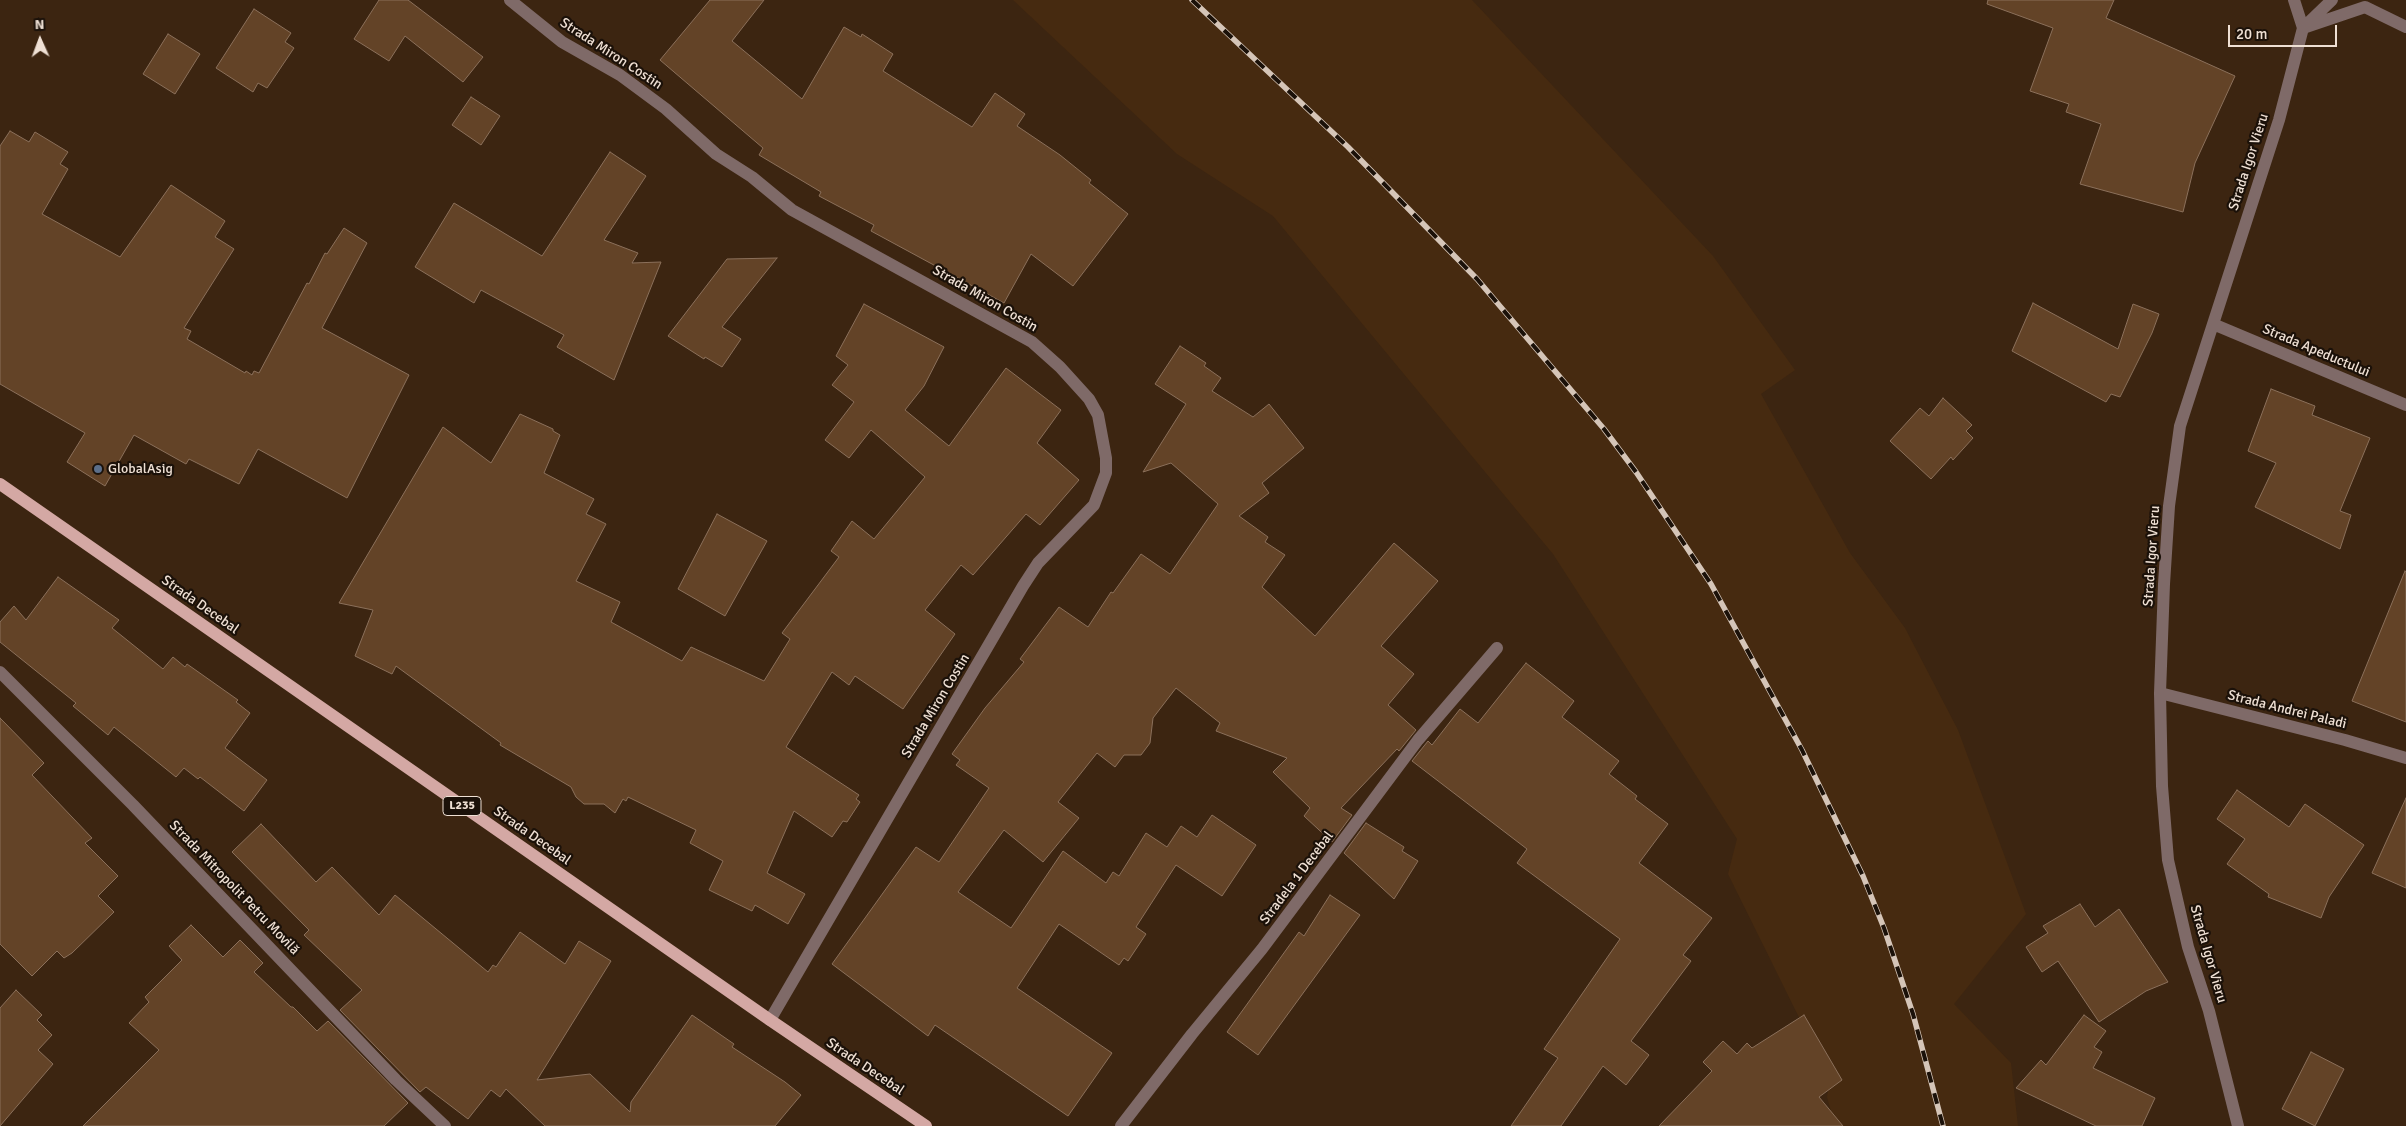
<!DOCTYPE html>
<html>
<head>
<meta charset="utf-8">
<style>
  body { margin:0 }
  #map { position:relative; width:2406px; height:1126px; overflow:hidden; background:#3c2511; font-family:Signika,sans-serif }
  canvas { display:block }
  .north { position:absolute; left:15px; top:15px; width:50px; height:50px; -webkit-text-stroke:4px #1b1109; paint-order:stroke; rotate:358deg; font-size:14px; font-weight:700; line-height:20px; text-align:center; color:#efe0d4 }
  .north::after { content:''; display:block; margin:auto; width:18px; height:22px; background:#efe0d4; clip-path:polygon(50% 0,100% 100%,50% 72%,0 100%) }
  .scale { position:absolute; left:2228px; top:25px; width:109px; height:22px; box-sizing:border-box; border:2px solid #efe0d4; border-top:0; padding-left:6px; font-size:15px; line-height:18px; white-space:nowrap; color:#efe0d4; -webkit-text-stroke:4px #1b1109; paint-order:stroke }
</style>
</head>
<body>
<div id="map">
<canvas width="2406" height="1126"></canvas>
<div class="north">N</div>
<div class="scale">20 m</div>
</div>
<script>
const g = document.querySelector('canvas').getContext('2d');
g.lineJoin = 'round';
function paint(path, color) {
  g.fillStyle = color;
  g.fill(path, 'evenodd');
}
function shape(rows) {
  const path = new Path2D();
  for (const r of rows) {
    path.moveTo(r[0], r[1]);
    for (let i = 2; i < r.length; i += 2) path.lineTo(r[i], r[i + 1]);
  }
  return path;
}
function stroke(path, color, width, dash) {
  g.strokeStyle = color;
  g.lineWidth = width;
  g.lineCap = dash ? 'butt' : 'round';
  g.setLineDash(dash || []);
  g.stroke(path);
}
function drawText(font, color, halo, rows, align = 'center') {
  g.font = font + ' Signika,sans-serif';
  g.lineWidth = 4.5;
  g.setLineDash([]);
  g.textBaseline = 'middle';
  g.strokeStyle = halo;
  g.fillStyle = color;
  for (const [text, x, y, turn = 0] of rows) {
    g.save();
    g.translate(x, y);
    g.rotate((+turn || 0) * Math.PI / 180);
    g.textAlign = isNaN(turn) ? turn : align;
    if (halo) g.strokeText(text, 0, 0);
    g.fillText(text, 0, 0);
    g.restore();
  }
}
paint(shape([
  [1013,0,1472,0,1713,256,1795,370,1761,394,1850,553,1905,628,1958,730,2026,914,1954,1004,2011,1063,2018,1126,1835,1126,1827,1097,1830,1080,1728,874,1737,839,1553,554,1273,216,1177,154]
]), '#462a10');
const building = shape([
  [379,0,408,0,483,57,463,82,405,36,389,61,354,39,379,0],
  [710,0,764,0,732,41,802,99,844,27,861,37,862,34,893,54,883,71,972,127,995,93,1025,114,1017,126,1060,155,1091,180,1089,183,1128,214,1073,286,1031,254,1004,303,871,231,874,225,819,196,821,192,759,155,763,148,660,60,710,0],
  [1988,0,2114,0,2106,18,2235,76,2195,163,2183,212,2080,184,2101,124,2066,112,2069,104,2030,91,2053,28,1987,4,1988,0],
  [254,9,291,33,285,42,294,48,267,88,258,83,253,92,216,68,254,9],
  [168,34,200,54,175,94,143,74,168,34],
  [471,97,500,116,481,145,452,125,471,97],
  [10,131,29,142,35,132,68,152,60,164,68,169,42,214,120,257,171,185,225,221,215,237,234,249,184,328,191,331,187,339,245,373,246,371,252,375,254,371,259,373,307,283,309,284,325,253,327,254,344,228,367,243,322,328,409,375,347,498,258,449,239,484,189,459,186,464,134,435,105,486,67,462,85,433,0,384,0,146,10,131],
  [610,152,646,176,604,240,638,253,632,263,661,262,614,380,557,347,564,335,481,290,474,303,415,267,454,203,542,256,610,152],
  [777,258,722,327,741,339,722,367,705,357,704,359,668,336,727,259,777,258],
  [2033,303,2118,349,2133,304,2159,314,2152,333,2120,397,2111,394,2106,402,2012,351,2033,303],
  [864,304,944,347,924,386,905,410,949,446,1006,368,1061,410,1037,443,1079,480,1040,525,1026,514,973,575,961,565,925,610,955,634,903,709,855,676,849,685,832,672,786,747,859,795,856,799,860,802,847,822,843,821,832,837,794,811,767,873,805,894,788,924,755,905,752,911,709,890,723,861,690,843,696,830,628,797,626,801,623,799,615,813,604,804,584,804,576,797,571,787,500,745,501,743,396,666,392,674,355,656,373,610,339,603,443,427,491,463,520,414,553,429,553,431,560,435,544,473,594,499,586,514,606,524,576,581,620,602,611,622,682,661,691,647,764,681,790,639,782,633,839,557,831,551,852,521,874,539,925,477,871,430,849,458,825,440,854,402,832,385,848,365,836,356,864,304],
  [1180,346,1206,363,1204,366,1221,378,1212,391,1253,417,1269,404,1304,448,1262,483,1269,493,1239,516,1268,537,1265,542,1285,555,1262,587,1315,636,1394,543,1438,581,1381,646,1414,674,1388,705,1416,730,1399,751,1397,749,1341,808,1352,815,1332,842,1304,816,1310,808,1273,772,1287,758,1216,731,1220,723,1176,688,1153,718,1150,743,1141,755,1124,755,1115,767,1097,753,1058,802,1079,818,1043,862,1004,830,958,892,1011,928,1063,851,1106,883,1113,872,1119,876,1146,833,1167,847,1181,826,1197,837,1212,815,1256,845,1222,896,1176,865,1136,927,1146,934,1128,961,1124,958,1119,965,1059,924,1017,988,1112,1053,1068,1116,935,1025,928,1036,832,964,916,847,939,862,989,788,956,765,960,760,952,754,985,708,1024,662,1020,659,1059,607,1088,627,1111,592,1113,593,1141,554,1170,574,1218,504,1171,463,1143,472,1186,404,1155,384,1180,346],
  [2271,389,2315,406,2312,415,2370,438,2340,511,2351,515,2340,549,2255,507,2276,463,2248,451,2271,389],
  [1943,398,1972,425,1966,431,1973,438,1953,460,1951,457,1931,479,1890,441,1920,408,1929,416,1943,398],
  [717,514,767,541,725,616,678,589,717,514],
  [2405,571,2406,572,2406,722,2352,701,2405,571],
  [58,577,119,620,112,628,163,669,173,657,185,667,187,664,238,700,236,702,250,713,225,748,267,780,244,811,200,777,198,779,184,768,176,777,114,727,108,735,73,706,76,703,0,642,0,622,14,606,26,620,58,577],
  [1526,663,1574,701,1562,717,1619,761,1609,774,1637,796,1635,799,1668,824,1639,863,1712,918,1683,955,1691,961,1631,1041,1649,1055,1626,1085,1603,1066,1561,1126,1511,1126,1558,1058,1544,1049,1620,939,1517,863,1527,849,1412,761,1428,741,1432,745,1460,709,1478,723,1526,663],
  [0,718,44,763,32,775,92,838,85,843,118,876,98,896,114,912,72,953,64,958,57,951,32,976,0,944,0,718],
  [2237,790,2289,827,2305,804,2364,845,2329,897,2321,918,2268,897,2269,894,2227,864,2245,839,2217,819,2237,790],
  [2406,798,2406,888,2372,873,2406,798],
  [1366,823,1404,847,1402,851,1418,861,1394,899,1344,853,1366,823],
  [261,824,316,882,332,867,379,915,395,895,488,972,493,965,496,967,520,932,565,964,579,941,611,961,537,1080,590,1074,630,1112,631,1102,692,1015,734,1044,732,1047,785,1082,801,1095,775,1126,545,1126,506,1089,500,1097,491,1090,468,1119,426,1087,420,1092,340,1010,362,990,304,935,309,930,232,852,261,824],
  [1330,895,1360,915,1258,1055,1227,1032,1299,932,1304,936,1330,895],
  [2080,904,2095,927,2119,909,2168,982,2146,991,2099,1022,2058,961,2042,972,2026,947,2048,933,2043,926,2080,904],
  [191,925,223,957,240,940,263,963,254,972,291,1007,293,1007,317,1031,328,1021,408,1103,384,1126,83,1126,159,1050,129,1023,149,1002,145,997,182,960,169,946,191,925],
  [16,990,42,1015,37,1020,52,1035,38,1050,53,1064,0,1126,0,1008,16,990],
  [1804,1015,1842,1080,1819,1097,1843,1126,1659,1126,1712,1071,1703,1062,1723,1041,1737,1054,1747,1043,1752,1048,1804,1015],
  [2084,1015,2106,1031,2094,1047,2102,1052,2093,1068,2155,1098,2142,1126,2096,1126,2016,1088,2041,1060,2046,1065,2084,1015],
  [2311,1052,2344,1069,2315,1126,2282,1109,2311,1052]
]);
paint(building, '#634327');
stroke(building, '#8b705b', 1);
stroke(shape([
  [510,0,562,42,620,75,666,109,716,154,752,177,792,210,1032,342,1060,367,1089,399,1098,415,1106,458,1106,473,1094,505,1038,563,1023,586,770,1020],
  [2307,24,2332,0],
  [2303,28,2365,7,2406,27],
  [2213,324,2406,405],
  [0,672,133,805,396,1080,445,1126],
  [2160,693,2345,740,2406,758],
  [1121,1126,1192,1034,1262,949,1418,740,1497,648],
  [2238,1126,2209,1011,2188,947,2168,860,2162,786,2160,693,2164,584,2169,506,2180,426,2279,120,2303,28,2294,0]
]), '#7f6a68', 12);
stroke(shape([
  [0,484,770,1020,926,1126]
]), '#d4a8a4', 12);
const rail = shape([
  [1192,0,1348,147,1477,279,1604,429,1636,472,1711,584,1802,750,1863,876,1884,928,1913,1014,1943,1126]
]);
stroke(rail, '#d5c5b8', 5.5);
stroke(rail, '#1b1109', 4, [11]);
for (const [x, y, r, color] of [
  [98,469,5,"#5c6f8a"]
]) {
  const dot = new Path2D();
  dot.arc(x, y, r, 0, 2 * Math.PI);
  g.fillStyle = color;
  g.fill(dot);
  stroke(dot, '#1b1109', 2);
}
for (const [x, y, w] of [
  [462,806,38]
]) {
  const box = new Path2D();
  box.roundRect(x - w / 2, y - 9.5, w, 19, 4);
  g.fillStyle = '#1b1109';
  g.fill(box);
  stroke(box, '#efe0d4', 1);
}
drawText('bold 12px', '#efe0d4', null, [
  ["L235",462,806]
]);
drawText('14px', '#efe0d4', '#1b1109', [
  ["Strada Miron Costin",611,54,33],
  ["Strada Igor Vieru",2249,162,-72],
  ["Strada Miron Costin",985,299,30],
  ["Strada Apeductului",2316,351,23],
  ["Strada Igor Vieru",2152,556,-86],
  ["Strada Decebal",200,605,35],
  ["Strada Miron Costin",936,706,-59],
  ["Strada Andrei Paladi",2287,710,14],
  ["Strada Decebal",532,836,35],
  ["Stradela 1 Decebal",1297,878,-53],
  ["Strada Mitropolit Petru Movilă",234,888,46],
  ["Strada Igor Vieru",2208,954,74],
  ["Strada Decebal",865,1067,34]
]);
drawText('14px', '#efe0d4', '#1b1109', [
  ["GlobalAsig",108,469]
], 'left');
</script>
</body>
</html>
